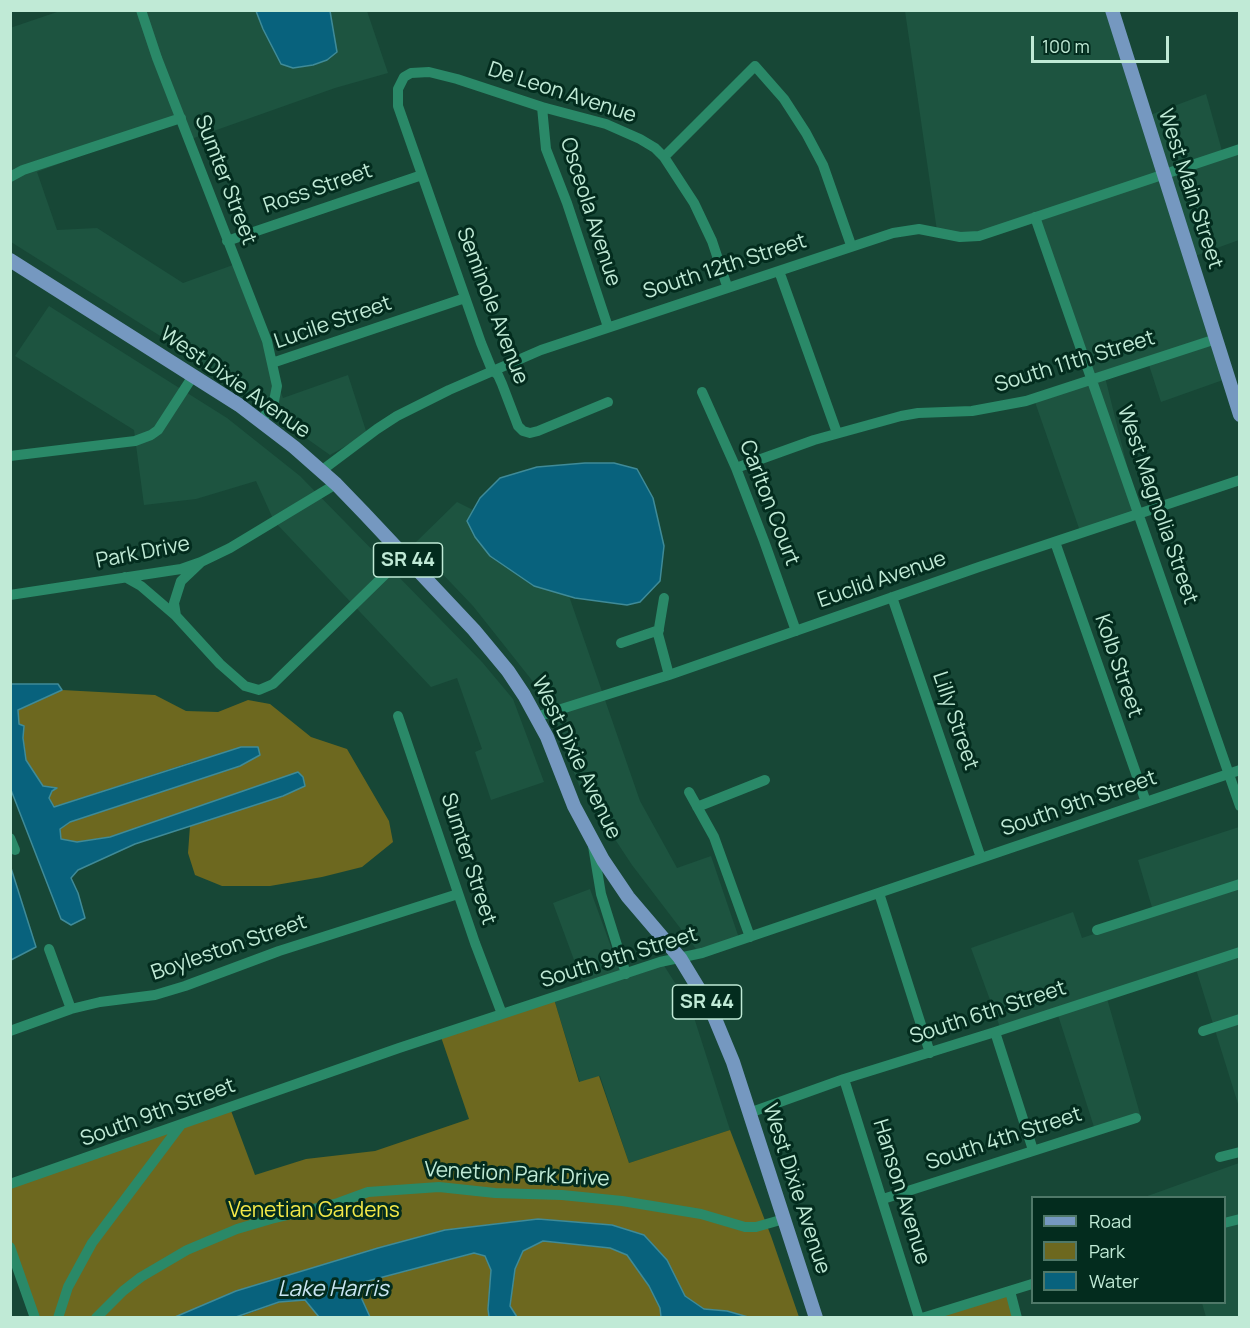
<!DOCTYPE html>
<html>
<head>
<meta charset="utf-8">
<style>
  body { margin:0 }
  #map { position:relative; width:1250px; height:1328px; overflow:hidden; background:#174736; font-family:Manrope,sans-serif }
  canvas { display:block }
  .frame { position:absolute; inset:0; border:12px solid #c0ead6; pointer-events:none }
  .legend { position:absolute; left:1031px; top:1196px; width:195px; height:108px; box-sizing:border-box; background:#032c1e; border:2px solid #4f7868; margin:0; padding:8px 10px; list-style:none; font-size:18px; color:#c0ead6 }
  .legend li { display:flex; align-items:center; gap:12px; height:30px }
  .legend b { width:30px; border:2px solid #4f7868 }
  .scale { position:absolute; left:1031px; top:36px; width:138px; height:27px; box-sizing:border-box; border:3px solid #c0ead6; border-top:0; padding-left:8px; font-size:18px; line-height:21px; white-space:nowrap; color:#c0ead6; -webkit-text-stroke:4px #032c1e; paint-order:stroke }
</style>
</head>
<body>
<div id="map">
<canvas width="1250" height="1328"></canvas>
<div class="frame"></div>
<ul class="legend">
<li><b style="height:8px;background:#7598c0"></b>Road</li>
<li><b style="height:16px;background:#6d681f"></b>Park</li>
<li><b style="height:16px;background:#08627d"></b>Water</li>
</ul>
<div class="scale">100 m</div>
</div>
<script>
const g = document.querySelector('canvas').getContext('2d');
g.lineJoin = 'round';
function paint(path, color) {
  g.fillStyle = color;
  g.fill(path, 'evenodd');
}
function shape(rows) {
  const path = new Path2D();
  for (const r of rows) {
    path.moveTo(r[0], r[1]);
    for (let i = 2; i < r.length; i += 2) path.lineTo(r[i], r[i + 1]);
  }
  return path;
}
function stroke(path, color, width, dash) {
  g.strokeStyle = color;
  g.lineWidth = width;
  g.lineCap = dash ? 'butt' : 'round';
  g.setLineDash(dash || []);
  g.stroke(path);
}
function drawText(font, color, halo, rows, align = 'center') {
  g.font = font + ' Manrope,sans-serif';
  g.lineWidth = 6;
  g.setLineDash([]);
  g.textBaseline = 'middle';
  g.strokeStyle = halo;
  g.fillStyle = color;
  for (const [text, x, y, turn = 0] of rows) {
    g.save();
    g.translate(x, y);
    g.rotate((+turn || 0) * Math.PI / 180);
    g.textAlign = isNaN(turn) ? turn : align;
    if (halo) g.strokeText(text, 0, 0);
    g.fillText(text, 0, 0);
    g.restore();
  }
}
paint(shape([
  [60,11,256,11,263,29,293,68,313,65,327,60,335,35,330,11,367,11,388,73,335,88,191,139,183,118,37,172,57,230,97,228,183,283,233,265,283,398,348,375,367,434,330,455,173,344,11,242,10,28],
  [905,11,1106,11,1223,380,1161,402,1148,362,1105,377,1139,514,1081,534,1035,402,1092,381,1037,217,971,238,937,231],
  [1206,94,1224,158,1239,153,1239,240,1195,256,1150,115],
  [49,306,227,418,300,476,482,662,513,699,544,782,491,800,475,752,482,749,457,678,431,687,274,521,256,481,196,499,144,505,134,430,15,356],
  [457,502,473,510,467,521,534,586,569,596,640,801,677,868,711,856,741,944,703,958,632,865,579,785,542,693,473,606,414,544],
  [1239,827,1239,1107,1195,966,1106,995,1140,1114,1095,1130,1057,1012,1001,1030,971,948,1073,912,1082,938,1154,914,1138,860],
  [590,889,622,977,663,964,691,1008,730,1130,629,1163,600,1076,580,1083,554,999,584,987,553,903],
  [1239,1163,1239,1317,1206,1317,1202,1303,1224,1302,1224,1198,1142,1198]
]), '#1d5440');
paint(shape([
  [62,690,155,695,186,711,218,712,248,700,270,704,311,737,347,749,389,821,393,842,362,867,322,877,270,886,222,886,195,875,188,853,190,826,283,796,162,820,110,837,77,842,61,839,60,829,69,822,240,766,260,754,198,760,54,807,49,798,52,791,56,789,43,786,26,760,23,738,24,727,19,724,18,710],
  [554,999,579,1082,599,1076,629,1163,730,1130,771,1236,799,1317,748,1317,727,1311,704,1309,685,1296,667,1260,644,1235,612,1225,538,1219,445,1230,378,1248,236,1291,175,1318,37,1317,11,1244,11,1188,230,1108,255,1175,306,1159,375,1151,469,1119,441,1037],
  [543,1241,610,1248,627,1255,649,1286,660,1308,661,1317,517,1317,510,1306,515,1269,523,1251],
  [474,1253,485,1256,491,1270,488,1309,489,1317,370,1317,360,1295,364,1282],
  [1009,1291,1018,1318,930,1318],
  [305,1300,319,1317,236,1318,280,1302]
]), '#6d681f');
const water = shape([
  [256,11,330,11,337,52,327,60,313,65,293,68,281,64,263,29,256,11],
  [585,463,614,463,637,469,653,498,664,546,660,581,640,602,627,605,575,598,534,586,490,556,475,537,467,521,480,498,500,478,537,467,585,463],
  [11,684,58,684,62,690,18,710,19,724,24,726,23,738,26,760,43,786,57,788,52,791,49,798,54,807,241,747,258,747,260,755,240,766,70,822,60,829,61,839,77,842,110,837,298,772,303,777,305,786,283,796,135,844,78,870,71,878,78,893,85,918,71,925,61,919,11,790,11,684],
  [11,868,36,947,11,960,10,960,11,868],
  [538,1219,612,1225,644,1235,667,1260,685,1296,704,1309,727,1311,748,1317,661,1317,660,1308,649,1286,627,1255,610,1248,543,1241,523,1251,515,1269,510,1306,517,1317,489,1317,488,1309,491,1270,485,1256,474,1253,364,1282,360,1295,370,1317,319,1317,305,1300,279,1302,236,1317,175,1317,236,1291,378,1248,445,1230,538,1219]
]);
paint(water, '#08627d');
stroke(water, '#3f8b98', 1.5);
stroke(shape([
  [141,10,157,58,267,341,277,386,274,401,261,422],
  [542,107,546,149,567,203,608,327],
  [664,157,755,66,784,99,806,133,823,165,851,245],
  [10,177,23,170,181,118],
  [1035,217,1240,806],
  [227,241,422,175],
  [779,271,837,433],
  [272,363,465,298],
  [702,392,736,468,764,541,796,631],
  [608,402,538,431,530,433,523,431,518,426,502,384,498,375,492,370,481,343,398,106,398,89,404,77,411,73,429,72,457,79,542,107,606,124,640,139,655,148,664,157,694,203,712,241,727,286],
  [10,456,135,441,151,435,158,430,193,376],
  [736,468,814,440,901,416,918,413,972,411,1026,401,1216,339],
  [321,471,377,429,397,416,449,390,541,350,893,233,919,229,960,237,979,236,1240,149],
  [1055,542,1146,802],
  [201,562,181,581,174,603,176,616,220,664,245,686,259,690,273,684,404,556],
  [125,577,141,586,176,616],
  [10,595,181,569,201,562,230,548,336,484],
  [892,597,981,858],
  [664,598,658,634,669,675],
  [621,643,659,630],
  [398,716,475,943,502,1014],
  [536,717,669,675,979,567,1240,480],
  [689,792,714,837,750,937],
  [697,807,765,780],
  [10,838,15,850],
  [593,846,601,894,626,974],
  [879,893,930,1053],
  [1097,930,1240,884],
  [49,949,71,1009],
  [10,1031,71,1009,100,1002,155,995,185,986,279,951,458,894],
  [1203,1031,1240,1019],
  [995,1032,1033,1150],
  [844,1079,919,1318],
  [749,1113,844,1079,995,1032,1240,952],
  [1220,1157,1240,1152],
  [10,1184,399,1048,660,962,702,953,1240,770],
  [883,1199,1136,1118],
  [1224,1223,1240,1219],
  [10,1247,35,1318],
  [1010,1291,1017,1318],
  [58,1318,68,1287,92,1243,180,1126],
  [96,1318,123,1291,141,1277,187,1250,237,1229,271,1219,338,1203,368,1192,439,1187,495,1193,562,1195,622,1201,701,1214,745,1227,756,1227,784,1219],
  [922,1318,1032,1284]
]), '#2a8968', 10);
stroke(shape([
  [1112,10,1240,415],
  [10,260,239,405,294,447,336,484,364,513,474,630,508,671,524,695,547,737,574,806,603,860,628,897,680,958,711,1009,733,1062,816,1318]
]), '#7598c0', 14);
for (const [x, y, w] of [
  [408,560,69],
  [707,1002,69]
]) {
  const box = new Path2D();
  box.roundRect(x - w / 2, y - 17, w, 34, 4.5);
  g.fillStyle = '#032c1e';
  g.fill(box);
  stroke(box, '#c0ead6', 1.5);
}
drawText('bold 20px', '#c0ead6', null, [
  ["SR 44",408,560],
  ["SR 44",707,1002]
]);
drawText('21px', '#c0ead6', '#032c1e', [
  ["De Leon Avenue",562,93,18],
  ["Sumter Street",225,180,69],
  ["Ross Street",318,189,-19],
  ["West Main Street",1190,189,72],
  ["Osceola Avenue",590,212,72],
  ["South 12th Street",725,267,-18],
  ["Seminole Avenue",492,306,69],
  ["Lucile Street",333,323,-19],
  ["South 11th Street",1075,362,-17],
  ["West Dixie Avenue",235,383,35],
  ["Carlton Court",769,503,69],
  ["West Magnolia Street",1157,505,71],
  ["Park Drive",143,553,-11],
  ["Euclid Avenue",882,580,-19],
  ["Kolb Street",1118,666,71],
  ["Lilly Street",955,721,71],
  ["West Dixie Avenue",576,758,64],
  ["South 9th Street",1079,804,-19],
  ["Sumter Street",468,859,72],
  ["Boyleston Street",229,948,-19],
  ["South 9th Street",619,958,-17],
  ["South 6th Street",988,1013,-18],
  ["South 9th Street",158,1113,-20],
  ["South 4th Street",1004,1139,-18],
  ["Venetion Park Drive",517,1175,3],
  ["West Dixie Avenue",796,1189,72],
  ["Hanson Avenue",901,1192,73]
]);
drawText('21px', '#f4e948', '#032c1e', [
  ["Venetian Gardens",314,1211]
]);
drawText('italic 22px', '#cae6f3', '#032c1e', [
  ["Lake Harris",333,1290]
]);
</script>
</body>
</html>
